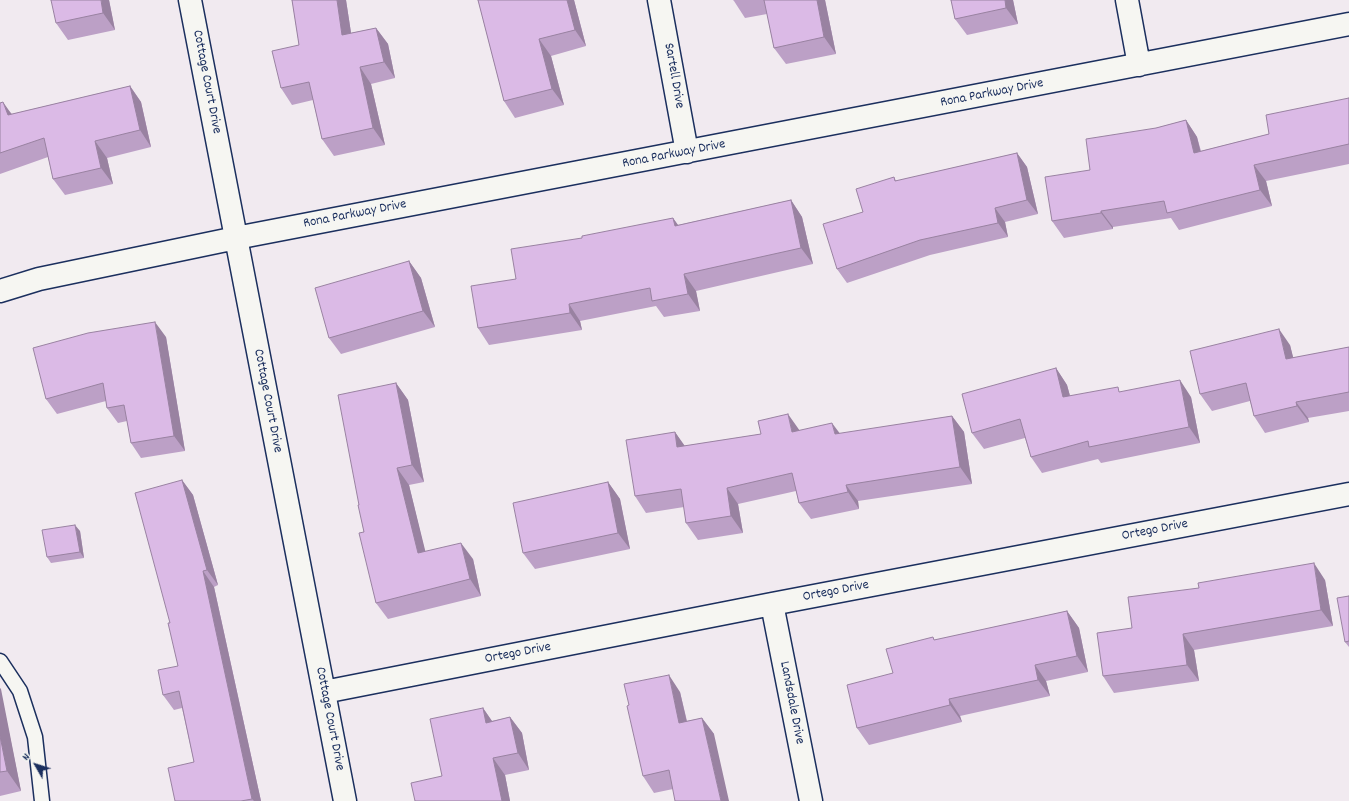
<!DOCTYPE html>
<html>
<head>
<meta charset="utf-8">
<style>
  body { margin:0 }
  #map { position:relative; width:1349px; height:801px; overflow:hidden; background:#f1eaf0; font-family:Dekko,sans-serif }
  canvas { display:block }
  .north { position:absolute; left:16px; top:745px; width:40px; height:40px; -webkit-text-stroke:3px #f6f6f2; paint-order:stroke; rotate:309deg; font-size:11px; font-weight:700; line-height:16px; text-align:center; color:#1b2f5e }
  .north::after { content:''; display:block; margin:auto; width:14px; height:18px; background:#1b2f5e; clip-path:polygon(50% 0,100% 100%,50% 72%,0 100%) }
</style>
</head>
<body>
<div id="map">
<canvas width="1349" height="801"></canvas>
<div class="north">N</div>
</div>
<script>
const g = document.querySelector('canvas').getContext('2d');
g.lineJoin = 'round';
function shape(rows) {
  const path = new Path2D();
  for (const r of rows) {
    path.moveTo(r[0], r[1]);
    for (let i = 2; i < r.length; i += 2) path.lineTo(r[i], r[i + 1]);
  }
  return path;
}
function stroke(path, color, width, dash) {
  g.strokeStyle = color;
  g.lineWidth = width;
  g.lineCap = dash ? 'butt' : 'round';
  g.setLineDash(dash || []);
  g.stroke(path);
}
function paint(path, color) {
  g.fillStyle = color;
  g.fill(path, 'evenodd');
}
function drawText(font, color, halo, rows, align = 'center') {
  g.font = font + ' Dekko,sans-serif';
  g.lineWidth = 4;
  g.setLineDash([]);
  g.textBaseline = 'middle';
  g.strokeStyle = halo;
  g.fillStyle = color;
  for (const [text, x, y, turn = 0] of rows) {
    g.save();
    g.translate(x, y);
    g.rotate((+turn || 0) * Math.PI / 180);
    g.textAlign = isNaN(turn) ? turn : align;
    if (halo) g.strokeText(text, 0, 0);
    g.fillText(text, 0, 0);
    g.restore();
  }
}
const service = shape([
  [0,661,20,691,35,737,42,801]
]);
const minor = shape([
  [190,0,345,801],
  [659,0,687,152],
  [1127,0,1139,65],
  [0,291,39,279,236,238,1349,24],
  [772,604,811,801],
  [324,692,772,604,1349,494]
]);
stroke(service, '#1b2f5e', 17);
stroke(minor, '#1b2f5e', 25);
stroke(service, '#f6f6f2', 14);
stroke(minor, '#f6f6f2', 22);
paint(shape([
  [109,0,115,30,68,40,56,23],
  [292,0,346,0,351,33,376,28,388,44,395,78,371,84,385,145,334,156,322,139,313,100,292,105,281,88,299,45],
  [478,0,574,0,586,46,551,56,564,105,515,118,504,101],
  [733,0,825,0,836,54,786,64,774,48,767,14,745,18,734,1],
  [951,0,1013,0,1018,24,967,35,955,19],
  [130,86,141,102,151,147,107,158,113,184,65,195,53,179,48,157,0,174,0,103,12,114],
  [1349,98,1349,164,1266,181,1272,206,1179,230,1171,218,1113,227,1113,229,1064,238,1052,221,1090,170,1156,128,1186,120,1197,137,1201,151,1269,134],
  [1017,153,1027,167,1038,214,1005,222,1008,237,930,255,847,283,837,269,863,212,894,177,896,181],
  [791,200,802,217,813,264,696,291,700,311,664,317,656,306,580,321,582,330,489,345,478,328,516,279,582,238,673,218,678,225],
  [409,261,421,278,435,327,341,354,329,338],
  [166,337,185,451,141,458,131,443,127,421,118,423,107,408,106,401,57,414,46,399],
  [1290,345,1293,358,1349,347,1349,411,1308,418,1309,422,1265,433,1254,416,1250,401,1212,411,1200,394],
  [1056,368,1067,385,1070,396,1121,392,1191,397,1200,443,1101,463,1098,459,1042,473,1031,457,1025,438,984,449,972,433],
  [396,383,408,400,424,482,409,485,425,552,473,559,481,596,388,619,376,603,359,505],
  [952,416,964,432,972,484,858,501,859,509,811,519,799,503,796,491,738,504,743,533,698,540,686,523,684,507,646,513,635,496,675,432,684,446,761,434,799,430,840,434],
  [182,480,193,495,218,585,214,587,261,801,175,801,194,762,182,708,174,710,163,695,178,666,170,623],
  [608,482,620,499,630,549,535,569,523,553],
  [80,531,84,558,51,563,47,557],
  [1325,580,1333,626,1194,650,1199,681,1114,693,1103,676,1132,628],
  [1349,596,1349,647,1345,642],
  [1067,611,1079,628,1088,672,1046,681,1050,696,960,716,962,722,869,745,857,728,893,673,935,640],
  [0,688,21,791,0,796],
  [680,692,687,721,702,718,714,734,673,789,654,793,643,776],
  [483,708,492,721,510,717,522,733,529,770,505,775,510,801,415,801,442,776]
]), '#bca0c6');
paint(shape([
  [101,0,109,0,115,30,103,13],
  [337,0,346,0,354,52,342,35],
  [567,0,574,0,586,46,575,30],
  [817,0,825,0,836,54,824,37],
  [1005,0,1013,0,1018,24,1006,8],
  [376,28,388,44,395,78,384,62],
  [539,39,551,56,564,105,552,89],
  [360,67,371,84,385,145,373,128],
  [130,86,141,102,151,147,140,130],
  [3,102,15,119,8,115],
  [1186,120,1197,137,1205,170,1194,153],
  [95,141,107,158,113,184,101,168],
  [1017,153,1027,167,1038,214,1027,200],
  [1254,165,1266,181,1272,206,1260,190],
  [791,200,802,217,813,264,801,248],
  [995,208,1005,222,1008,237,998,223],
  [1101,211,1113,227,1113,229,1101,213],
  [673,218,685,235,675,226],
  [409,261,421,278,435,327,423,311],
  [684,274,696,291,700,311,688,294],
  [569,304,580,321,582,330,570,313],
  [155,322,166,337,185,451,174,436],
  [1279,329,1290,345,1298,376,1286,359],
  [1056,368,1067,385,1075,414,1063,397],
  [1180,380,1191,397,1200,443,1189,427],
  [396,383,408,400,424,482,412,465],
  [1296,402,1308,418,1309,422,1297,406],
  [788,414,800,431,792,432],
  [952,416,964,432,972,484,960,467],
  [832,423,844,439,835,434],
  [675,432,687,449,677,447],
  [397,468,409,485,430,570,418,553],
  [182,480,193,495,218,585,207,570],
  [608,482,620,499,630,549,618,533],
  [846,485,858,501,859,509,848,492],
  [727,488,738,504,743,533,731,516],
  [75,525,80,531,84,558,80,552],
  [461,543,473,559,481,596,470,579],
  [1314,563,1325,580,1333,626,1321,610],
  [203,571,214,587,261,801,254,801,252,799],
  [1067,611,1079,628,1088,672,1077,656],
  [1183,634,1194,650,1199,681,1187,665],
  [1035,665,1046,681,1050,696,1038,680],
  [669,675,680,692,691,740,679,723],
  [0,688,1,689,21,791,7,771,0,736],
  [949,699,960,716,962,722,950,705],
  [483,708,494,724,486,723],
  [510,717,522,733,529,770,518,753],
  [702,718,714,734,729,801,721,801],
  [493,758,505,775,510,801,502,801]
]), '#9982a1');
const building = shape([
  [51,0,101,0,103,13,56,23,51,0],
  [292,0,337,0,342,35,376,28,384,62,360,67,373,128,322,139,309,82,281,88,272,51,299,45,292,0],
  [478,0,567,0,575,30,539,39,552,89,504,101,478,0],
  [764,0,817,0,824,37,774,48,764,0],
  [951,0,1005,0,1006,8,955,19,951,0],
  [130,86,140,130,95,141,101,168,53,179,44,138,0,153,0,103,3,102,8,115,130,86],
  [1349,98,1349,144,1254,165,1260,190,1167,213,1164,201,1101,211,1101,213,1052,221,1045,177,1090,170,1086,139,1156,128,1186,120,1194,153,1269,134,1266,115,1349,98],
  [1017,153,1027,200,995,208,998,223,920,240,837,269,823,224,863,212,856,189,894,177,895,181,1017,153],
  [791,200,801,248,684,274,688,294,652,301,650,288,569,304,570,313,478,328,471,286,516,279,511,249,582,238,582,236,673,218,675,226,791,200],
  [409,261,423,311,329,338,315,288,409,261],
  [155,322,174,436,131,443,124,405,107,408,103,383,46,399,33,348,88,333,155,322],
  [1279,329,1286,359,1349,347,1349,392,1296,402,1297,406,1254,416,1246,383,1200,394,1190,351,1279,329],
  [1056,368,1063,397,1118,387,1119,392,1180,380,1189,427,1089,447,1088,441,1031,457,1020,419,972,433,962,394,1056,368],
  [396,383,412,465,397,468,418,553,461,543,470,579,376,603,359,533,364,532,358,505,359,505,338,395,396,383],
  [788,414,792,432,832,423,835,434,952,416,960,467,846,485,848,492,799,503,792,473,727,488,731,516,686,523,681,489,635,496,626,440,675,432,677,447,761,434,758,421,788,414],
  [182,480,207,570,203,571,252,799,241,801,175,801,168,768,194,762,179,691,163,695,158,670,178,666,168,623,170,623,135,493,182,480],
  [608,482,618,533,523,553,513,503,608,482],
  [75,525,80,552,47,557,42,530,75,525],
  [1314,563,1321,610,1183,634,1187,665,1103,676,1097,633,1132,628,1128,597,1199,588,1198,583,1314,563],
  [1349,596,1349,641,1345,642,1337,598,1349,596],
  [1067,611,1077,656,1035,665,1038,680,949,699,950,705,857,728,847,685,893,673,886,649,933,637,934,640,1067,611],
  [669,675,679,723,702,718,721,801,675,801,669,770,643,776,627,706,629,705,624,684,669,675],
  [483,708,486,723,510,717,518,753,493,758,502,801,415,801,411,783,442,776,430,719,483,708],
  [0,736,7,771,0,772,0,736]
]);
paint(building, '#dbbae6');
stroke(building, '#9982a1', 1);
drawText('14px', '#1b2f5e', '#f6f6f2', [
  ["Sartell Drive",673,76,80],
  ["Cottage Court Drive",206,82,79],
  ["Rona Parkway Drive",992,94,-11],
  ["Rona Parkway Drive",674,155,-11],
  ["Rona Parkway Drive",355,215,-11],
  ["Cottage Court Drive",267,401,79],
  ["Ortego Drive",1155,531,-11],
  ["Ortego Drive",836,592,-11],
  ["Ortego Drive",518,654,-11],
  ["Landsdale Drive",791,703,79],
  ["Cottage Court Drive",329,719,79]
]);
</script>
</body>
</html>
